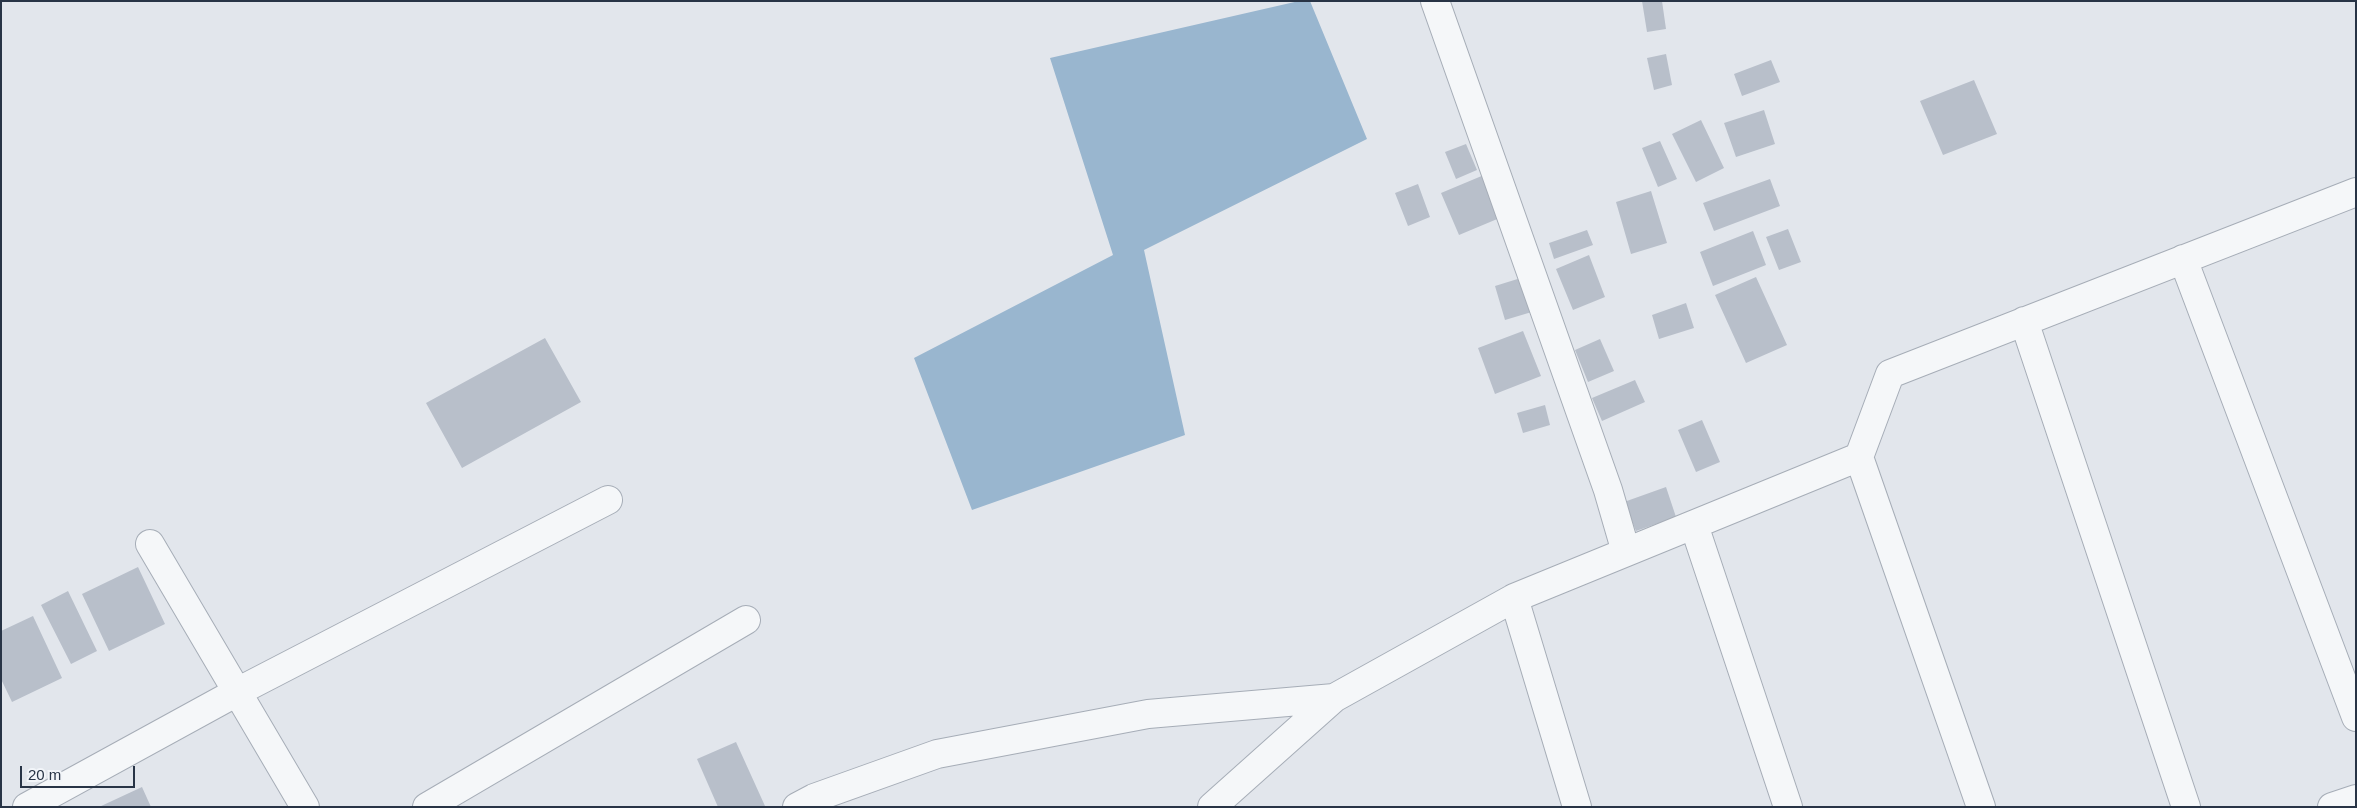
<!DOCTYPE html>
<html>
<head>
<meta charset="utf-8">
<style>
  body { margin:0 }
  #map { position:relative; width:2357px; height:808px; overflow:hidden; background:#e2e6ec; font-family:Arial,sans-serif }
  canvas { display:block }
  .frame { position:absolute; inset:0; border:2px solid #283446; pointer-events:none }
  .scale { position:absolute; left:20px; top:766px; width:115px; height:22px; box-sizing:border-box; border:2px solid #283446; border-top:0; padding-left:6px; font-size:15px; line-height:18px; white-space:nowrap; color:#283446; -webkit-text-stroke:4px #f2f5f9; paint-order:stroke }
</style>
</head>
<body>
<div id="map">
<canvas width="2357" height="808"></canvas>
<div class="frame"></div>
<div class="scale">20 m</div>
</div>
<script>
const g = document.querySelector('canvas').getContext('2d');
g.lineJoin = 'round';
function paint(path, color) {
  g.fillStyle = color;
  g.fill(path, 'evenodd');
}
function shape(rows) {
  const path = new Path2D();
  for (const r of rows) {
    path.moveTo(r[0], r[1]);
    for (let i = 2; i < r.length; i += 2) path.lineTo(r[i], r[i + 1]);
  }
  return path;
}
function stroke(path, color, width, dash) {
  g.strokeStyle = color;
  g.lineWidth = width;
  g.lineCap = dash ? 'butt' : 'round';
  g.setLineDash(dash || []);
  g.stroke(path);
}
paint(shape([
  [1299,1,1310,1,1367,139,1144,250,1185,435,972,510,914,358,1113,255,1050,58]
]), '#99b6cf');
paint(shape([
  [1642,1,1662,1,1666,29,1647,32],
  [1666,54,1672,85,1654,90,1647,58],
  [1771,60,1780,82,1742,96,1734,74],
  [1974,80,1997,134,1943,155,1920,101],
  [1764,110,1775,144,1736,157,1724,123],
  [1701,120,1724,168,1696,182,1672,134],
  [1660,141,1677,179,1658,187,1642,148],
  [1466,144,1477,170,1456,179,1445,152],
  [1484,175,1502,217,1459,235,1441,193],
  [1770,179,1780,206,1714,231,1703,203],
  [1418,184,1430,217,1408,226,1395,193],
  [1651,191,1667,243,1631,254,1616,202],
  [1788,229,1801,262,1779,270,1766,237],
  [1587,230,1593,245,1554,259,1549,243],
  [1753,231,1766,265,1713,286,1700,252],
  [1589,255,1605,297,1573,310,1556,269],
  [1524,277,1535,311,1505,320,1495,286],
  [1756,277,1787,345,1746,363,1715,295],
  [1686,303,1694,328,1659,339,1652,315],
  [1523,331,1541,376,1495,394,1478,348],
  [545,338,581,402,462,468,426,403],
  [1600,339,1614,371,1588,382,1575,350],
  [1635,380,1645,402,1602,421,1592,398],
  [1545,405,1550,425,1523,433,1517,413],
  [1702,420,1720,462,1696,472,1678,430],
  [1666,487,1676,517,1636,531,1624,502],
  [138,567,165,624,109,651,82,594],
  [68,591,97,651,71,664,41,605],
  [33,616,62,678,12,702,1,679,1,631],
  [736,742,765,806,763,807,718,807,697,759],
  [142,787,151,807,99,807]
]), '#b8bfca');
const street = shape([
  [1435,1,1608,490,1626,552],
  [2183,259,2356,717],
  [2024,321,2186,807],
  [1859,457,1981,807],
  [1694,525,1788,807],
  [150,544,305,807],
  [27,807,237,692,608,500],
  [427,807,746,620],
  [797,807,814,798,937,754,1148,714,1334,698],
  [1212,807,1334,698,1514,598],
  [1577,807,1514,598,1859,457,1890,374,2356,192],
  [2332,807,2356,799]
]);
stroke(street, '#a6adb7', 30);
stroke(street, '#f5f7f9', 28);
</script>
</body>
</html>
